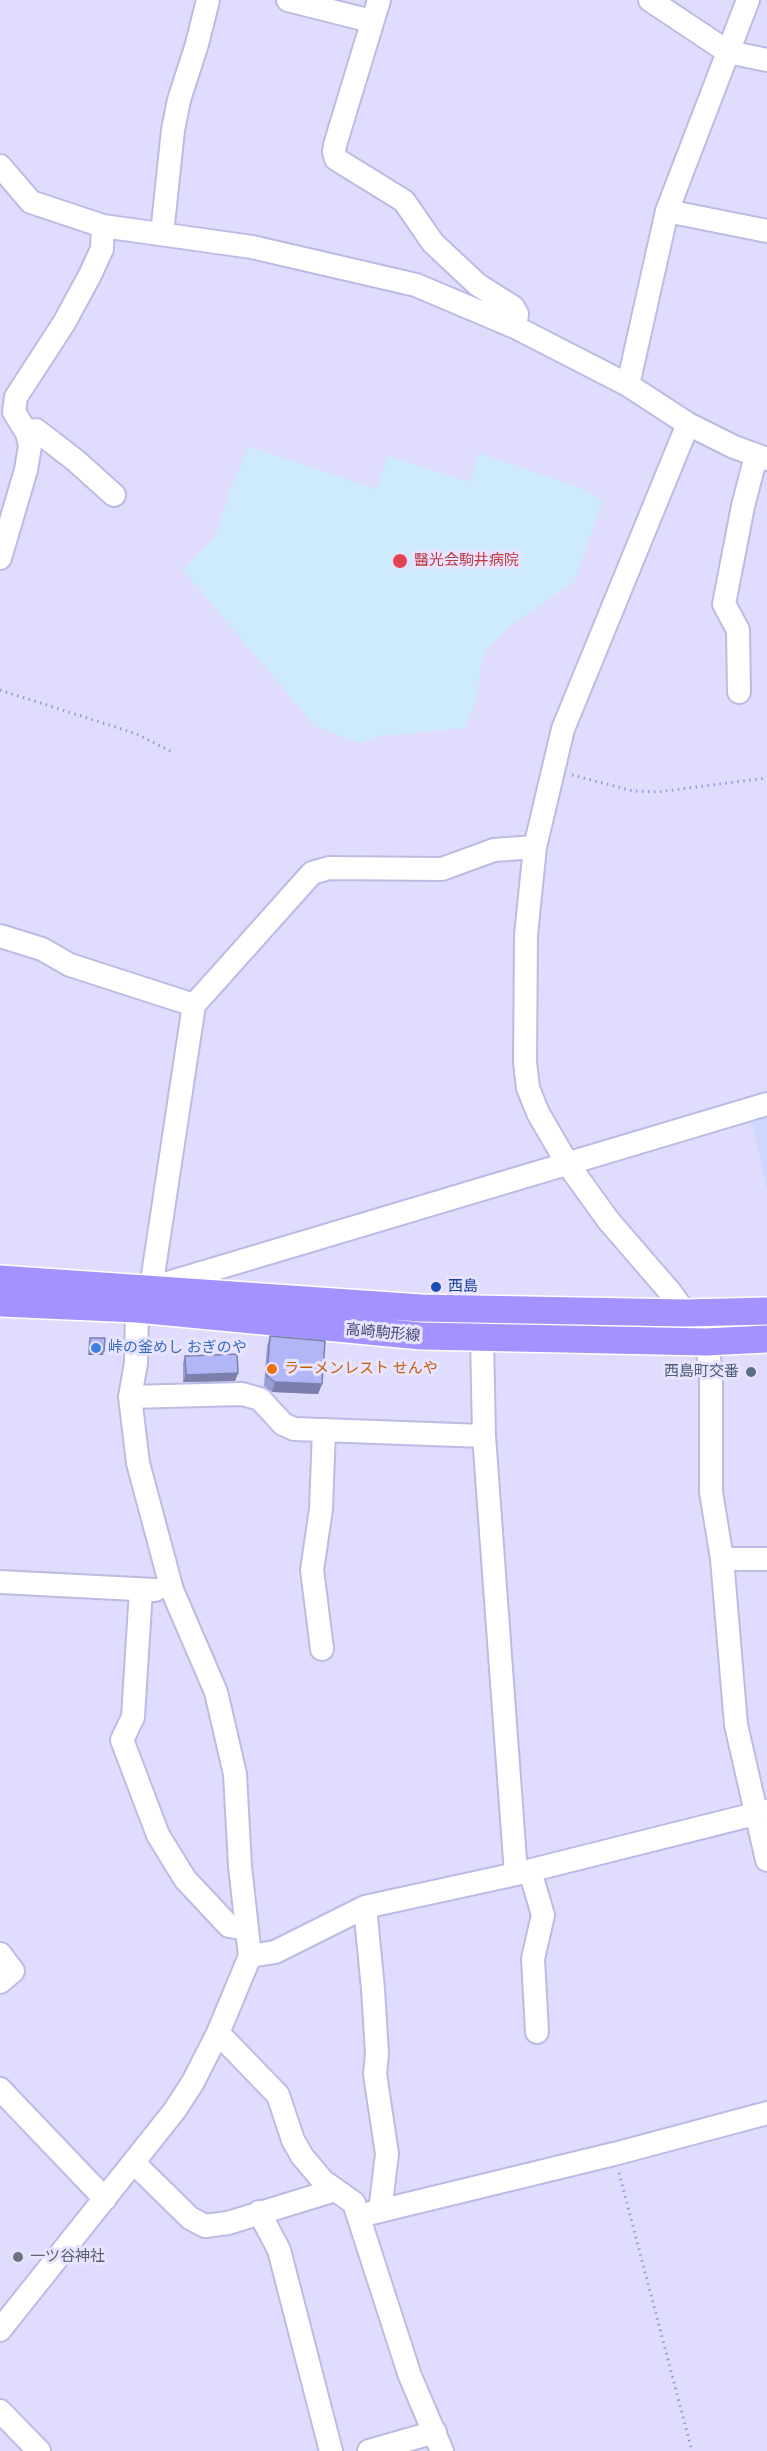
<!DOCTYPE html>
<html>
<head>
<meta charset="utf-8">
<style>
  body { margin:0 }
  canvas { display:block; background:#e0dcfe }
</style>
</head>
<body>
<canvas width="767" height="2451"></canvas>
<script>
const g = document.querySelector('canvas').getContext('2d');
g.lineJoin = 'round';
function paint(path, color) {
  g.fillStyle = color;
  g.fill(path, 'evenodd');
}
function shape(rows) {
  const path = new Path2D();
  for (const r of rows) {
    path.moveTo(r[0], r[1]);
    for (let i = 2; i < r.length; i += 2) path.lineTo(r[i], r[i + 1]);
  }
  return path;
}
function stroke(path, color, width, dash) {
  g.strokeStyle = color;
  g.lineWidth = width;
  g.lineCap = dash ? 'butt' : 'round';
  g.setLineDash(dash || []);
  g.stroke(path);
}
function drawText(font, color, halo, rows, align = 'center') {
  g.font = font + ' Figtree,"Noto Sans JP",sans-serif';
  g.lineWidth = 6;
  g.setLineDash([]);
  g.textBaseline = 'middle';
  g.strokeStyle = halo;
  g.fillStyle = color;
  for (const [text, x, y, turn = 0] of rows) {
    g.save();
    g.translate(x, y);
    g.rotate((+turn || 0) * Math.PI / 180);
    g.textAlign = isNaN(turn) ? turn : align;
    if (halo) g.strokeText(text, 0, 0);
    g.fillText(text, 0, 0);
    g.restore();
  }
}
paint(shape([
  [767,1114,767,1189,751,1118]
]), '#cfd7ff');
paint(shape([
  [249,446,376,489,388,456,470,482,479,453,576,486,603,500,574,582,510,626,488,648,481,663,477,700,465,728,378,736,361,744,315,726,183,570,215,537,234,480]
]), '#ceeafd');
const minor = shape([
  [288,0,371,21],
  [379,0,335,145,334,152,336,159,404,201,433,243,478,285,513,307,517,314,515,327],
  [650,0,728,52,767,60],
  [0,166,31,202,103,226,252,247,416,285,515,327,628,385,688,424,734,447,767,459],
  [667,211,767,231],
  [162,234,173,130,179,100,197,44,208,0],
  [628,385,667,211,748,0],
  [688,424,563,729,535,847,526,935,525,1062,528,1088,538,1113,567,1163,608,1220,671,1293,706,1342,711,1371,711,1492,722,1559,736,1725,767,1860],
  [27,433,36,430,75,460,114,495],
  [0,558,26,470,30,446,27,433,14,412,16,397,64,323,90,275,102,249,103,226],
  [739,692,738,630,724,604,743,506,756,456],
  [0,936,42,949,70,965,194,1005],
  [151,1288,194,1005,312,873,329,868,442,869,494,850,535,847],
  [482,1337,484,1436,516,1874],
  [130,1397,242,1394,260,1399,283,1424,294,1429,484,1436],
  [722,1559,767,1559],
  [0,1582,155,1590],
  [141,1590,133,1717,122,1740,158,1835,185,1879,229,1926,247,1929],
  [322,1649,312,1570,321,1509,324,1430],
  [530,1871,543,1915,533,1959,537,2032],
  [365,1907,373,1989,377,2054,375,2074,387,2154,380,2211],
  [0,1954,13,1971,0,1982],
  [250,1956,275,1952,365,1907,516,1874,767,1811],
  [218,2033,278,2095,293,2140,302,2156,323,2181,354,2203,410,2376,442,2451],
  [0,2089,105,2199],
  [134,2163,190,2218,205,2226,228,2223,335,2190],
  [259,2212,279,2250,331,2451],
  [359,2216,614,2154,767,2113],
  [0,2330,175,2110,193,2082,218,2033,250,1956,240,1866,235,1774,216,1692,172,1590,138,1463,130,1397,136,1363,137,1309,151,1288,767,1104],
  [0,2411,39,2451],
  [369,2451,435,2432]
]);
const major = shape([
  [0,1279,421,1308,685,1313,767,1311],
  [0,1303,137,1309,421,1336,706,1342,767,1339]
]);
stroke(minor, '#bbbbe4', 26);
stroke(major, '#fff', 30);
stroke(shape([
  [0,690,137,734,172,752],
  [572,775,633,791,657,792,767,778],
  [619,2173,692,2451]
]), '#959bda', 3, [1.5, 4.5]);
stroke(minor, '#fff', 22);
stroke(major, '#a392ff', 27);
paint(shape([
  [270,1336,322,1384,318,1394,272,1392,264,1386,267,1346],
  [185,1356,238,1373,235,1381,183,1382,183,1363]
]), '#989dd4');
paint(shape([
  [104,1351,103,1355,88,1355,89,1352],
  [238,1373,235,1381,183,1382,186,1375],
  [275,1382,322,1384,318,1394,272,1392]
]), '#7c7fac');
const building = shape([
  [270,1336,325,1341,322,1384,275,1382,267,1376,270,1336],
  [90,1338,105,1338,104,1351,89,1352,90,1338],
  [237,1354,238,1373,186,1375,185,1356,237,1354]
]);
paint(building, '#b1b6f6');
stroke(building, '#7c7fac', 1.5);
for (const [x, y, r, color] of [
  [400,561,8,"#e0444e"],
  [436,1287,6,"#1a4fb4"],
  [96,1348,6,"#3f7fe0"],
  [272,1369,6,"#e8710a"],
  [751,1372,6,"#5c6f8a"],
  [18,2257,6,"#6b7280"]
]) {
  const dot = new Path2D();
  dot.arc(x, y, r, 0, 2 * Math.PI);
  g.fillStyle = color;
  g.fill(dot);
  stroke(dot, '#e8e4ff', 2);
}
drawText('15px', '#be3a42', '#e8e4ff', [
  ["醫光会駒井病院",414,561]
], 'left');
drawText('15px', '#164399', '#e8e4ff', [
  ["西島",448,1287]
], 'left');
drawText('15px', '#434975', '#e8e4ff', [
  ["高崎駒形線",383,1333,5]
]);
drawText('15px', '#366cbe', '#e8e4ff', [
  ["峠の釜めし おぎのや",108,1348]
], 'left');
drawText('15px', '#c56008', '#e8e4ff', [
  ["ラーメンレスト せんや",284,1369]
], 'left');
drawText('15px', '#4e5e75', '#e8e4ff', [
  ["西島町交番",739,1372]
], 'right');
drawText('15px', '#5b616d', '#e8e4ff', [
  ["一ツ谷神社",30,2257]
], 'left');
</script>
</body>
</html>
